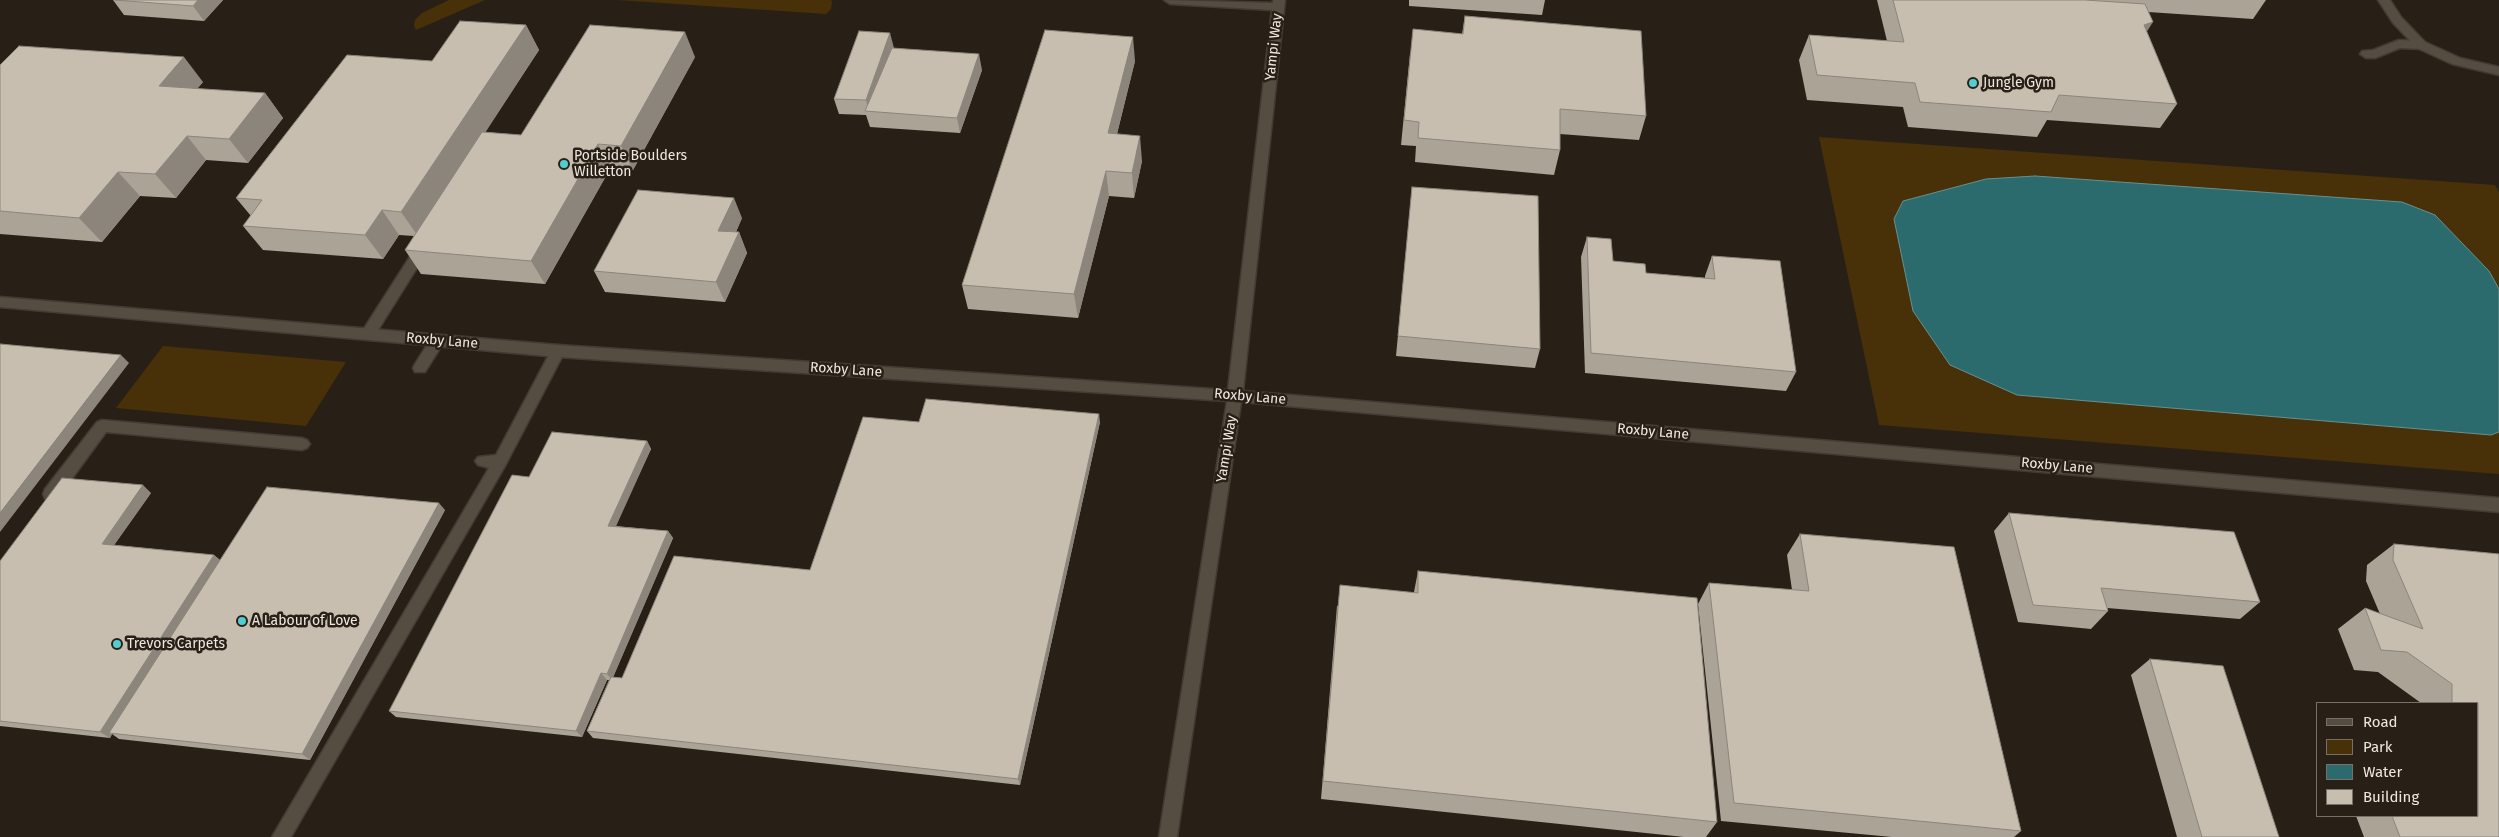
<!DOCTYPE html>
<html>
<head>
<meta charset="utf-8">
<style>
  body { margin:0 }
  #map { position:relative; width:2499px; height:837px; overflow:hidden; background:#282016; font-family:"Fira Sans",sans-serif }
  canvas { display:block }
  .legend { position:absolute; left:2316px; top:702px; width:162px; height:115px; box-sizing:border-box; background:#282016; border:1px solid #777067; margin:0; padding:6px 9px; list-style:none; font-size:15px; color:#ede8e0 }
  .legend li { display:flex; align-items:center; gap:10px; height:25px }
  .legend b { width:25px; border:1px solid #777067 }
</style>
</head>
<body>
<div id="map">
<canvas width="2499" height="837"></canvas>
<ul class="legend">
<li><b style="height:6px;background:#554d41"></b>Road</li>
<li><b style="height:14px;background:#483009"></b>Park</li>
<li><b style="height:14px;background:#2c6b6d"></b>Water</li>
<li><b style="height:14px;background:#c8beb0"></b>Building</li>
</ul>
</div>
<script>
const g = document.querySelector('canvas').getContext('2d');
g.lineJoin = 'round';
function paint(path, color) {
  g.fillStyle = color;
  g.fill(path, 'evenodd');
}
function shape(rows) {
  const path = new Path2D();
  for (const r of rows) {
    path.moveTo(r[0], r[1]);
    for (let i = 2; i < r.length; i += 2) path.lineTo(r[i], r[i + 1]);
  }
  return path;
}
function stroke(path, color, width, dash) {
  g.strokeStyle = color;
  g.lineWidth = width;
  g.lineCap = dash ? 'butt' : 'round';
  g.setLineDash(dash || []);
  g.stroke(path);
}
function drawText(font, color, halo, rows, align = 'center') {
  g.font = font + ' "Fira Sans",sans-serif';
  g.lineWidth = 5;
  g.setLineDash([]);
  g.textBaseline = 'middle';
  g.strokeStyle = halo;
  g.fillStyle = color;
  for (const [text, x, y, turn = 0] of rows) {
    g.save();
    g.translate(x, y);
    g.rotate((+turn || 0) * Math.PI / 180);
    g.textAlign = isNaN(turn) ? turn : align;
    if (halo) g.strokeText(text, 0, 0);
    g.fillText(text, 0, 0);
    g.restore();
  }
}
paint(shape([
  [449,0,485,0,416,30,414,26,415,20,422,13],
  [617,0,830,0,832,1,831,9,826,14],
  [1819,137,2495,185,2499,192,2499,474,1879,425],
  [163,346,346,362,306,426,116,408]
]), '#483009');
const water = shape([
  [2035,176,2402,202,2435,215,2489,271,2499,289,2499,432,2491,435,2017,395,1950,365,1913,311,1894,219,1903,201,1986,179,2035,176]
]);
paint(water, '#2c6b6d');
stroke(water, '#669090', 1);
const lane = shape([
  [2399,40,2421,41,2427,45,2421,49,2400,48,2375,58,2366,58,2360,54,2362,51,2373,50,2399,40],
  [423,242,430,247,373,338,363,338,361,334,363,330,418,244,423,242],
  [437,336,442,337,444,341,442,345,425,372,415,372,413,368,415,364,432,337,437,336],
  [558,345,563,347,565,351,505,466,291,837,272,837,489,468,478,465,475,461,478,457,496,455,553,347,558,345],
  [102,420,302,438,307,440,310,444,307,448,302,450,106,432,57,499,51,500,45,499,43,494,45,489,97,422,102,420]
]);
const street = shape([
  [1164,0,1273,3,1273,0,1285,0,1243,391,2499,498,2499,512,1241,402,1177,837,1159,837,1227,401,558,357,0,307,0,297,558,345,1228,390,1272,10,1170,4,1164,0],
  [2378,0,2390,0,2401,17,2425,42,2460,58,2499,67,2499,75,2452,64,2417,48,2393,23,2378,0]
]);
stroke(lane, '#413b34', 3);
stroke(street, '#413b34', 3);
paint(lane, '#554d41');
paint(street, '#554d41');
paint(shape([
  [113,0,223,0,204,21,124,15],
  [1409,0,1545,0,1542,15,1409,6],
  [1877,0,2266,0,2253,19,2148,12,2147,32,2177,104,2160,128,2047,120,2037,137,1908,127,1903,107,1807,100,1799,60,1809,35,1887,41],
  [1465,16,1646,116,1639,140,1560,134,1560,150,1554,175,1415,162,1416,146,1401,145,1410,54,1462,34],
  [526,25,539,50,485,132,521,135,695,57,633,170,610,169,545,284,421,274,405,250,414,236,399,235,383,259,263,250,243,226,251,216,236,198,432,61],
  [894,48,982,70,960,133,870,127,866,115,839,114,834,99],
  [1135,61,1117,134,1142,161,1134,198,1109,196,1078,318,968,309,962,285],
  [0,65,203,82,197,89,265,93,283,118,248,163,206,160,176,198,140,196,102,242,0,234],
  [1412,187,1540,349,1535,368,1396,356],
  [742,218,736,232,739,232,747,253,725,302,605,292,594,271],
  [1587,237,1613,261,1646,273,1705,278,1705,276,1712,256,1796,372,1786,391,1585,373,1581,257],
  [919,422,1100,422,1020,785,593,738,587,731,609,680,607,680,582,737,396,717,389,711,529,477,647,441,651,449,615,526,668,531,673,538,613,677,622,678,810,570],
  [151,493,114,545,214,555,220,560,445,510,310,760,119,739,112,734,110,738,0,726,0,561],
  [2009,513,2260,602,2240,619,2107,608,2108,611,2091,629,2018,622,1994,531],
  [1800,534,2021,831,2014,837,1892,837,1721,821,1698,604,1709,583,1792,590,1787,555],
  [2394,544,2499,554,2499,837,2364,837,2356,816,2478,816,2478,703,2421,703,2378,672,2354,670,2338,629,2365,608,2380,614,2366,581,2367,565],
  [1418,571,1717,822,1706,837,1684,837,1321,799,1337,606,1414,592],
  [2150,659,2279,837,2177,837,2131,675]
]), '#aca397');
paint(shape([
  [198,0,223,0,204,21,193,6],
  [2153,22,2137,47,2144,25],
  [526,25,539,50,418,236,401,212],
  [685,32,695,57,633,170,621,146],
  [890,33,894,48,869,112,866,100],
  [1133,37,1135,61,1111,158,1108,133],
  [979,54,982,70,960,133,957,118],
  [184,57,203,82,178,111,159,86],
  [265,93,283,118,248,163,229,139],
  [187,136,206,160,176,198,155,174],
  [1140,136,1142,161,1134,198,1132,173],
  [598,144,610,169,545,284,531,261],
  [1106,171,1109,196,1078,318,1074,294],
  [118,172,140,196,102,242,79,218],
  [734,198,742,218,727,251,718,231],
  [382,210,399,235,383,259,365,235],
  [739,232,747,253,725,302,716,282],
  [121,355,129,363,0,532,0,513],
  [1099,414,1100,422,1020,785,1018,779],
  [647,441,651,449,613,533,608,526],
  [143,485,151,493,110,551,102,544],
  [439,503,445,510,310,760,302,754],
  [668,531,673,538,612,680,607,674],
  [214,555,222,562,109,733,112,734,110,738,100,732],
  [601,673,607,680,582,737,576,731]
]), '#8c857b');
const building = shape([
  [115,0,198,0,193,6,115,0],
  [1893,0,2085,0,2145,4,2153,22,2144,25,2177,104,2059,95,2051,112,1920,102,1915,83,1817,75,1809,35,1904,42,1893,0],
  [1465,16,1641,31,1646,116,1560,109,1560,150,1418,138,1419,122,1404,120,1413,29,1463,34,1465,16],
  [460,21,526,25,401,212,382,210,365,235,243,226,262,200,236,198,347,55,432,61,460,21],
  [590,25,685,32,621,146,598,144,531,261,405,250,482,132,521,135,590,25],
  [1045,30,1133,37,1108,133,1140,136,1132,173,1106,171,1074,294,962,285,1045,30],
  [859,31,890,33,866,100,834,99,859,31],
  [19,46,184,57,159,86,265,93,229,139,187,136,155,174,118,172,79,218,0,211,0,65,19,46],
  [892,48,979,54,957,118,865,111,892,48],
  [1412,187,1538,196,1540,349,1398,336,1412,187],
  [638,190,734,198,718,231,739,232,716,282,594,271,638,190],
  [1587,237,1611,239,1613,261,1645,264,1646,273,1715,279,1712,256,1780,261,1796,372,1591,353,1587,237],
  [0,344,121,355,0,513,0,344],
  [926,399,1099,414,1018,779,587,731,611,677,622,678,674,556,810,570,863,417,919,422,926,399],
  [552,432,647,441,608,526,668,531,607,674,601,673,576,731,389,711,512,475,529,477,552,432],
  [62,478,143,485,102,544,214,555,100,732,0,721,0,561,62,478],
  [267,487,439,503,302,754,109,733,267,487],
  [2009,513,2234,532,2260,602,2101,588,2108,611,2033,605,2009,513],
  [1800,534,1954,547,2021,831,1734,803,1709,583,1809,591,1800,534],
  [2394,544,2499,554,2499,837,2400,837,2392,816,2478,816,2478,703,2452,703,2452,684,2407,652,2381,650,2365,608,2423,629,2393,560,2394,544],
  [1418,571,1697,598,1717,822,1323,781,1340,585,1418,593,1418,571],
  [2150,659,2223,666,2279,837,2202,837,2150,659]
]);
paint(building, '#c8beb0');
stroke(building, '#8c857b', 1);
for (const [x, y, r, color] of [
  [1973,83,5,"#52cdd0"],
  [564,164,5,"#52cdd0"],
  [242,621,5,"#52cdd0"],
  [117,644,5,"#52cdd0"]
]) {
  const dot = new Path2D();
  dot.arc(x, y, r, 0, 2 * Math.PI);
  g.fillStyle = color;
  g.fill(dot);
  stroke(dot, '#282016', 2);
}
drawText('14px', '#ede8e0', '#282016', [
  ["Yampi Way",1274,47,-84],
  ["Roxby Lane",442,341,5],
  ["Roxby Lane",846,370,4],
  ["Roxby Lane",1250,397,5],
  ["Roxby Lane",1653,432,5],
  ["Yampi Way",1227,449,-81],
  ["Roxby Lane",2057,466,5]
]);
drawText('14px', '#ede8e0', '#282016', [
  ["Jungle Gym",1983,83],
  ["Portside Boulders",574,156],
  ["Willetton",574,172],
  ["A Labour of Love",252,621],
  ["Trevors Carpets",127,644]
], 'left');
</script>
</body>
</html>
